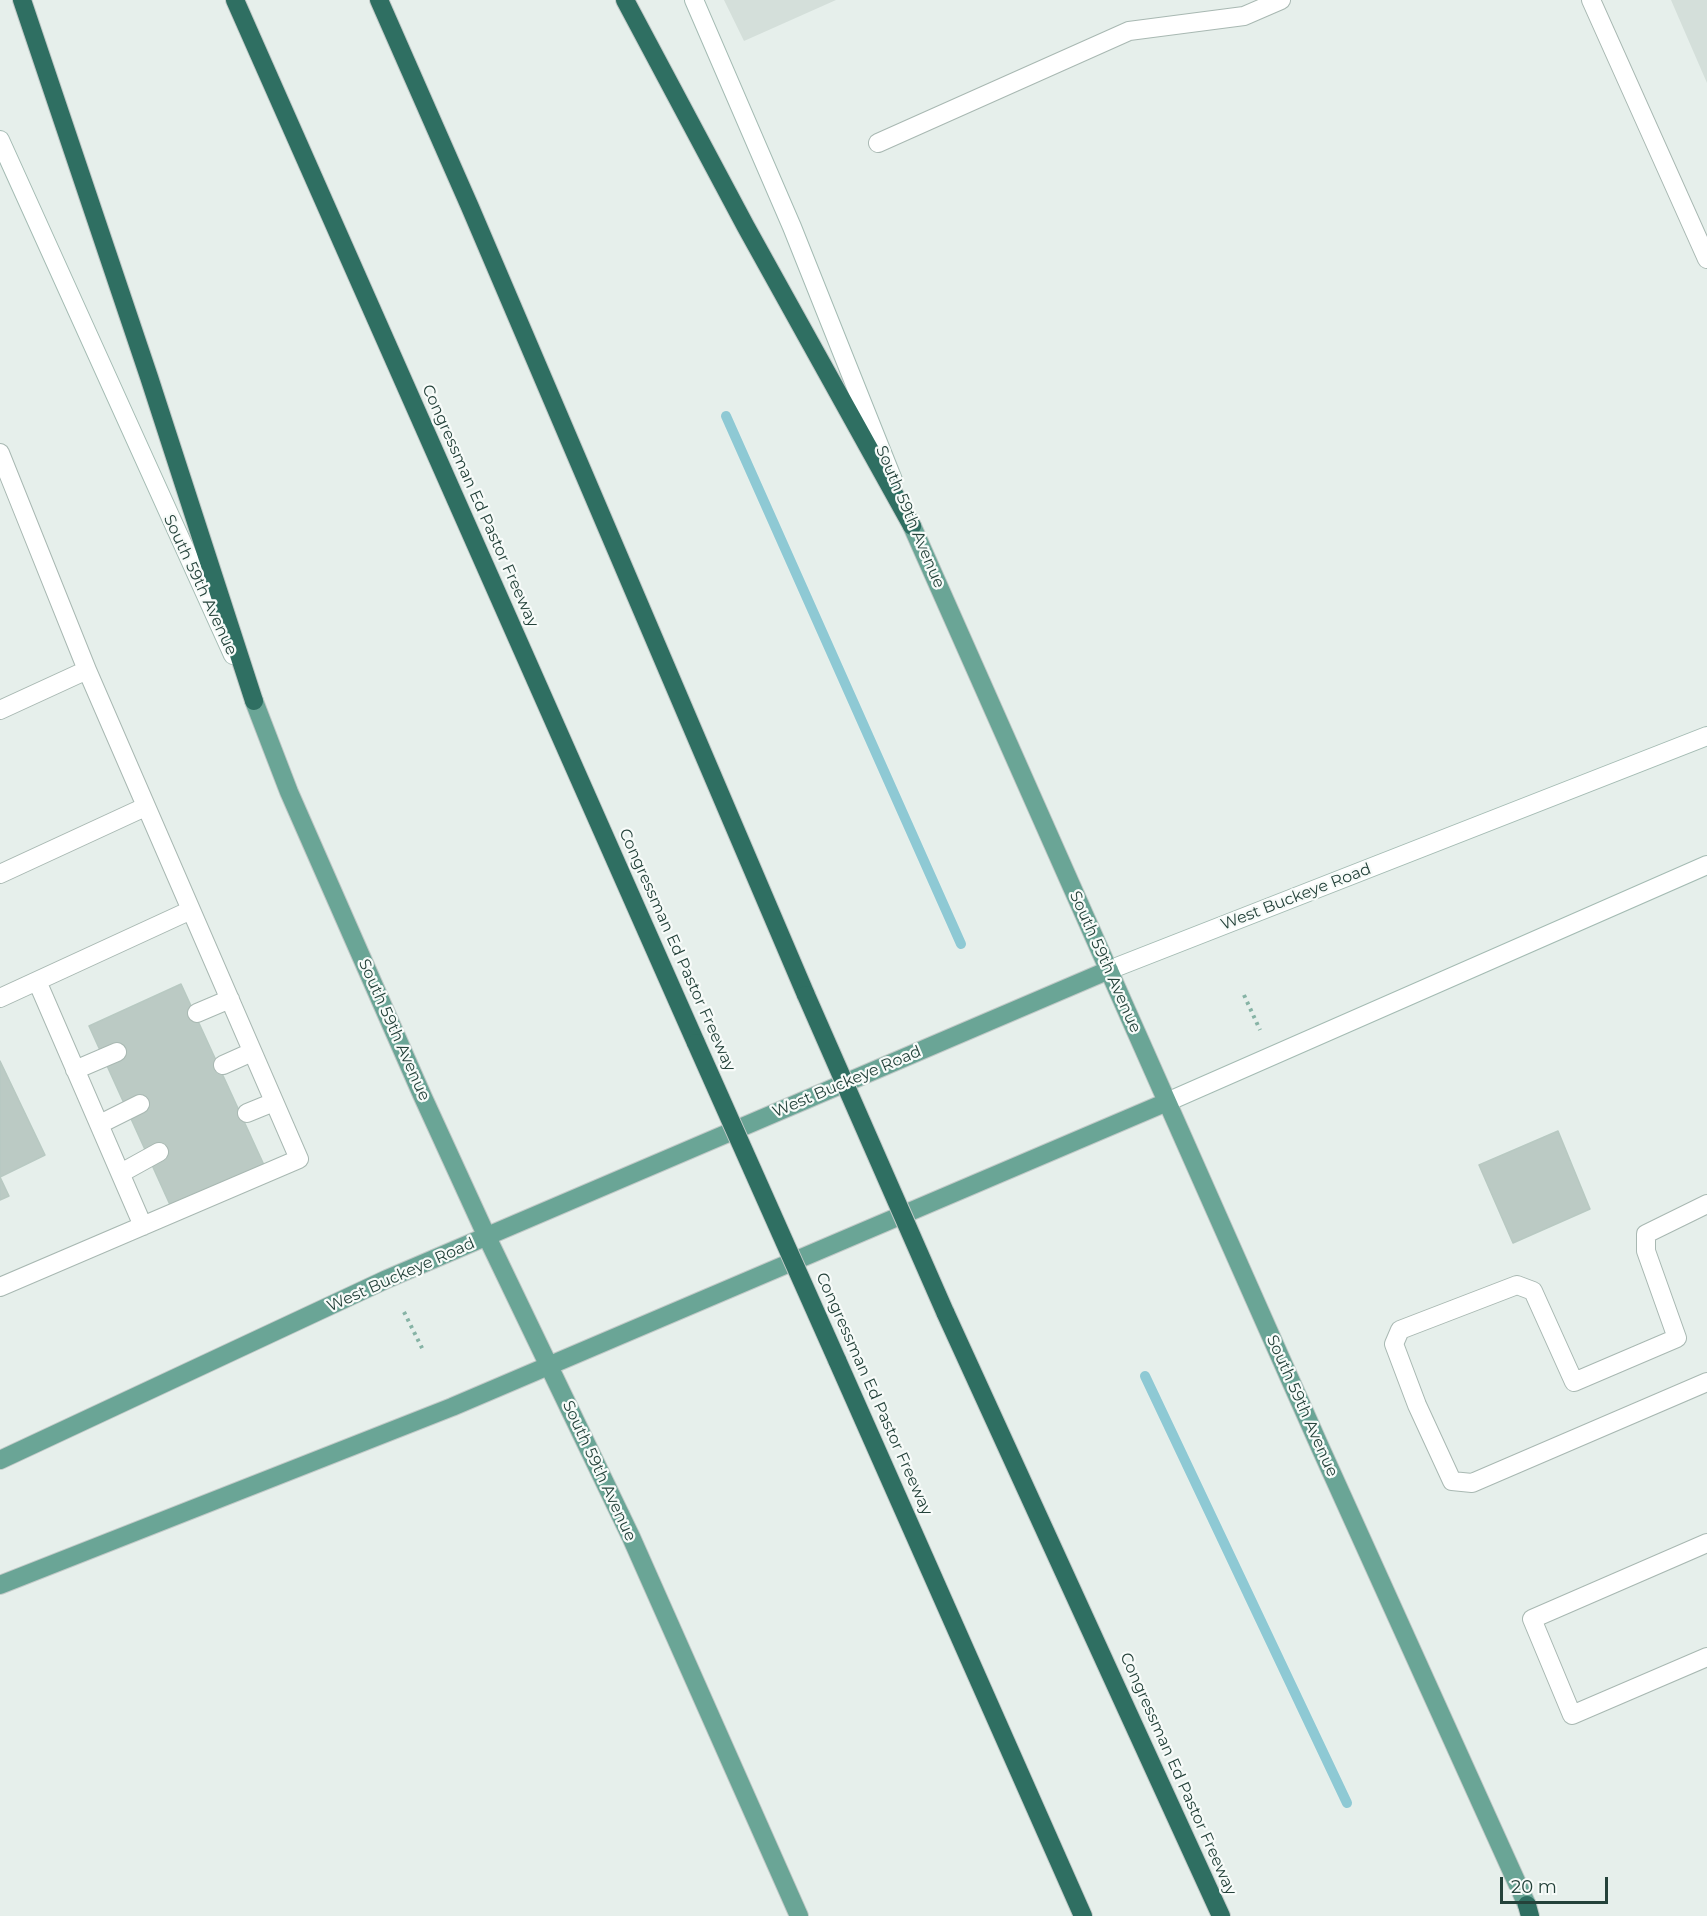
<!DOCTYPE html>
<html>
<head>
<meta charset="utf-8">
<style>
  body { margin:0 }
  #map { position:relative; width:1707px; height:1916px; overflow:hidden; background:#e6efeb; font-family:Montserrat,sans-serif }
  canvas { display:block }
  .scale { position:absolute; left:1500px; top:1877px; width:108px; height:27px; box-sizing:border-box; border:3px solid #24423a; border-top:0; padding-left:8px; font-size:18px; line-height:21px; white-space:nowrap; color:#24423a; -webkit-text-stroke:4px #f7fbf9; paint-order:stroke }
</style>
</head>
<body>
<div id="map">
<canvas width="1707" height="1916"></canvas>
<div class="scale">20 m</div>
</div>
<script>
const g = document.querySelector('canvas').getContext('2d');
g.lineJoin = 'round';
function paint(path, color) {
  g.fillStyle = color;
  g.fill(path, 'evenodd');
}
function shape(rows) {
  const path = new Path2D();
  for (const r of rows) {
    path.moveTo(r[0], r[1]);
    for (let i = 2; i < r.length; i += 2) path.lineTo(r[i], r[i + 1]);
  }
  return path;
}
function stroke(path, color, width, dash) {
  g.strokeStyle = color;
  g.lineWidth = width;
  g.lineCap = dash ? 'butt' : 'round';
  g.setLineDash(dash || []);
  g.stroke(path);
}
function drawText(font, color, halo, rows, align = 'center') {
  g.font = font + ' Montserrat,sans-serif';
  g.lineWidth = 4.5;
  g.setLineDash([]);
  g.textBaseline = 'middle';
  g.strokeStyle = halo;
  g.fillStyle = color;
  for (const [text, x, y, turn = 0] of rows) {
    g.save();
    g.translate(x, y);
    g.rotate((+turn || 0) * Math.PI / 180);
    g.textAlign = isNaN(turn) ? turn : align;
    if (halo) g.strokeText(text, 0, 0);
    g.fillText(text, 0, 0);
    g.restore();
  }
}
paint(shape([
  [724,0,836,0,744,41],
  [1671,0,1707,0,1707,83]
]), '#d4dfda');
stroke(shape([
  [726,416,961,944],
  [1145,1376,1347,1803]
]), '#8ec9d4', 10);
const building = shape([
  [181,984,264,1165,171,1207,89,1026,181,984],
  [0,1061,45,1155,0,1177,0,1061],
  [1558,1131,1590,1209,1513,1243,1479,1165,1558,1131],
  [0,1177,9,1196,0,1200,0,1177]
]);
paint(building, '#bbcac4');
stroke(building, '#b8c9c2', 1.5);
const service = shape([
  [1591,0,1707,259],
  [878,143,1129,31,1244,16,1281,0],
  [0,453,87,670,0,710],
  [0,874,145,807],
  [37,981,143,1226],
  [0,998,191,910],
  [197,1013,230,999],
  [223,1065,252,1052],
  [75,1070,117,1052],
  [247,1113,274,1102],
  [100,1124,140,1104],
  [121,1173,159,1152],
  [1707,1204,1646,1234,1646,1251,1677,1338,1574,1382,1533,1291,1517,1285,1400,1330,1394,1344,1417,1405,1452,1481,1472,1483,1707,1382],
  [0,1287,299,1159,87,670],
  [1707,1543,1532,1619,1572,1715,1707,1657]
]);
const secondary = shape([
  [694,0,792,227,893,480],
  [0,140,233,655],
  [1109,970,1707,736],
  [1167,1102,1707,865]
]);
const primary = shape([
  [912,526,1320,1447,1527,1905],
  [254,701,289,792,422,1095,487,1237,631,1537,799,1916],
  [0,1460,387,1279,1109,970],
  [0,1585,452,1407,1167,1102]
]);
const motorway = shape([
  [22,0,149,377,254,701],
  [235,0,696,1043],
  [379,0,470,207,806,995],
  [625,0,746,227,912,526],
  [945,1312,1221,1916],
  [837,1360,1083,1916],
  [1527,1905,1530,1916]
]);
stroke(service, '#a8b8b2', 20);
stroke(secondary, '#a4bbb3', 20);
stroke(primary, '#c2cac8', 20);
stroke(motorway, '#c2cac8', 20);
stroke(shape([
  [1244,995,1260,1030],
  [404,1312,423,1350]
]), '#86b3a5', 4, [3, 4.5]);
stroke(service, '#fff', 18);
stroke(secondary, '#fff', 18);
stroke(primary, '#6aa596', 18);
stroke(motorway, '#2f6f62', 18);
const motorwayBridge = shape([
  [806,995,945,1312],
  [696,1043,837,1360]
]);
stroke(motorwayBridge, '#c2cac8', 20, []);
stroke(motorwayBridge, '#2f6f62', 18);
drawText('16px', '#24423a', '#f7fbf9', [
  ["Congressman Ed Pastor Freeway",480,506,66],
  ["South 59th Avenue",910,517,67],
  ["South 59th Avenue",200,585,65],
  ["West Buckeye Road",1296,897,-21],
  ["Congressman Ed Pastor Freeway",677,950,66],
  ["South 59th Avenue",1105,962,66],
  ["South 59th Avenue",394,1030,66],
  ["West Buckeye Road",847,1082,-23],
  ["West Buckeye Road",401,1275,-24],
  ["Congressman Ed Pastor Freeway",874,1394,66],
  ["South 59th Avenue",1302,1406,66],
  ["South 59th Avenue",599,1471,65],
  ["Congressman Ed Pastor Freeway",1178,1774,66]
]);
</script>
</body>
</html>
